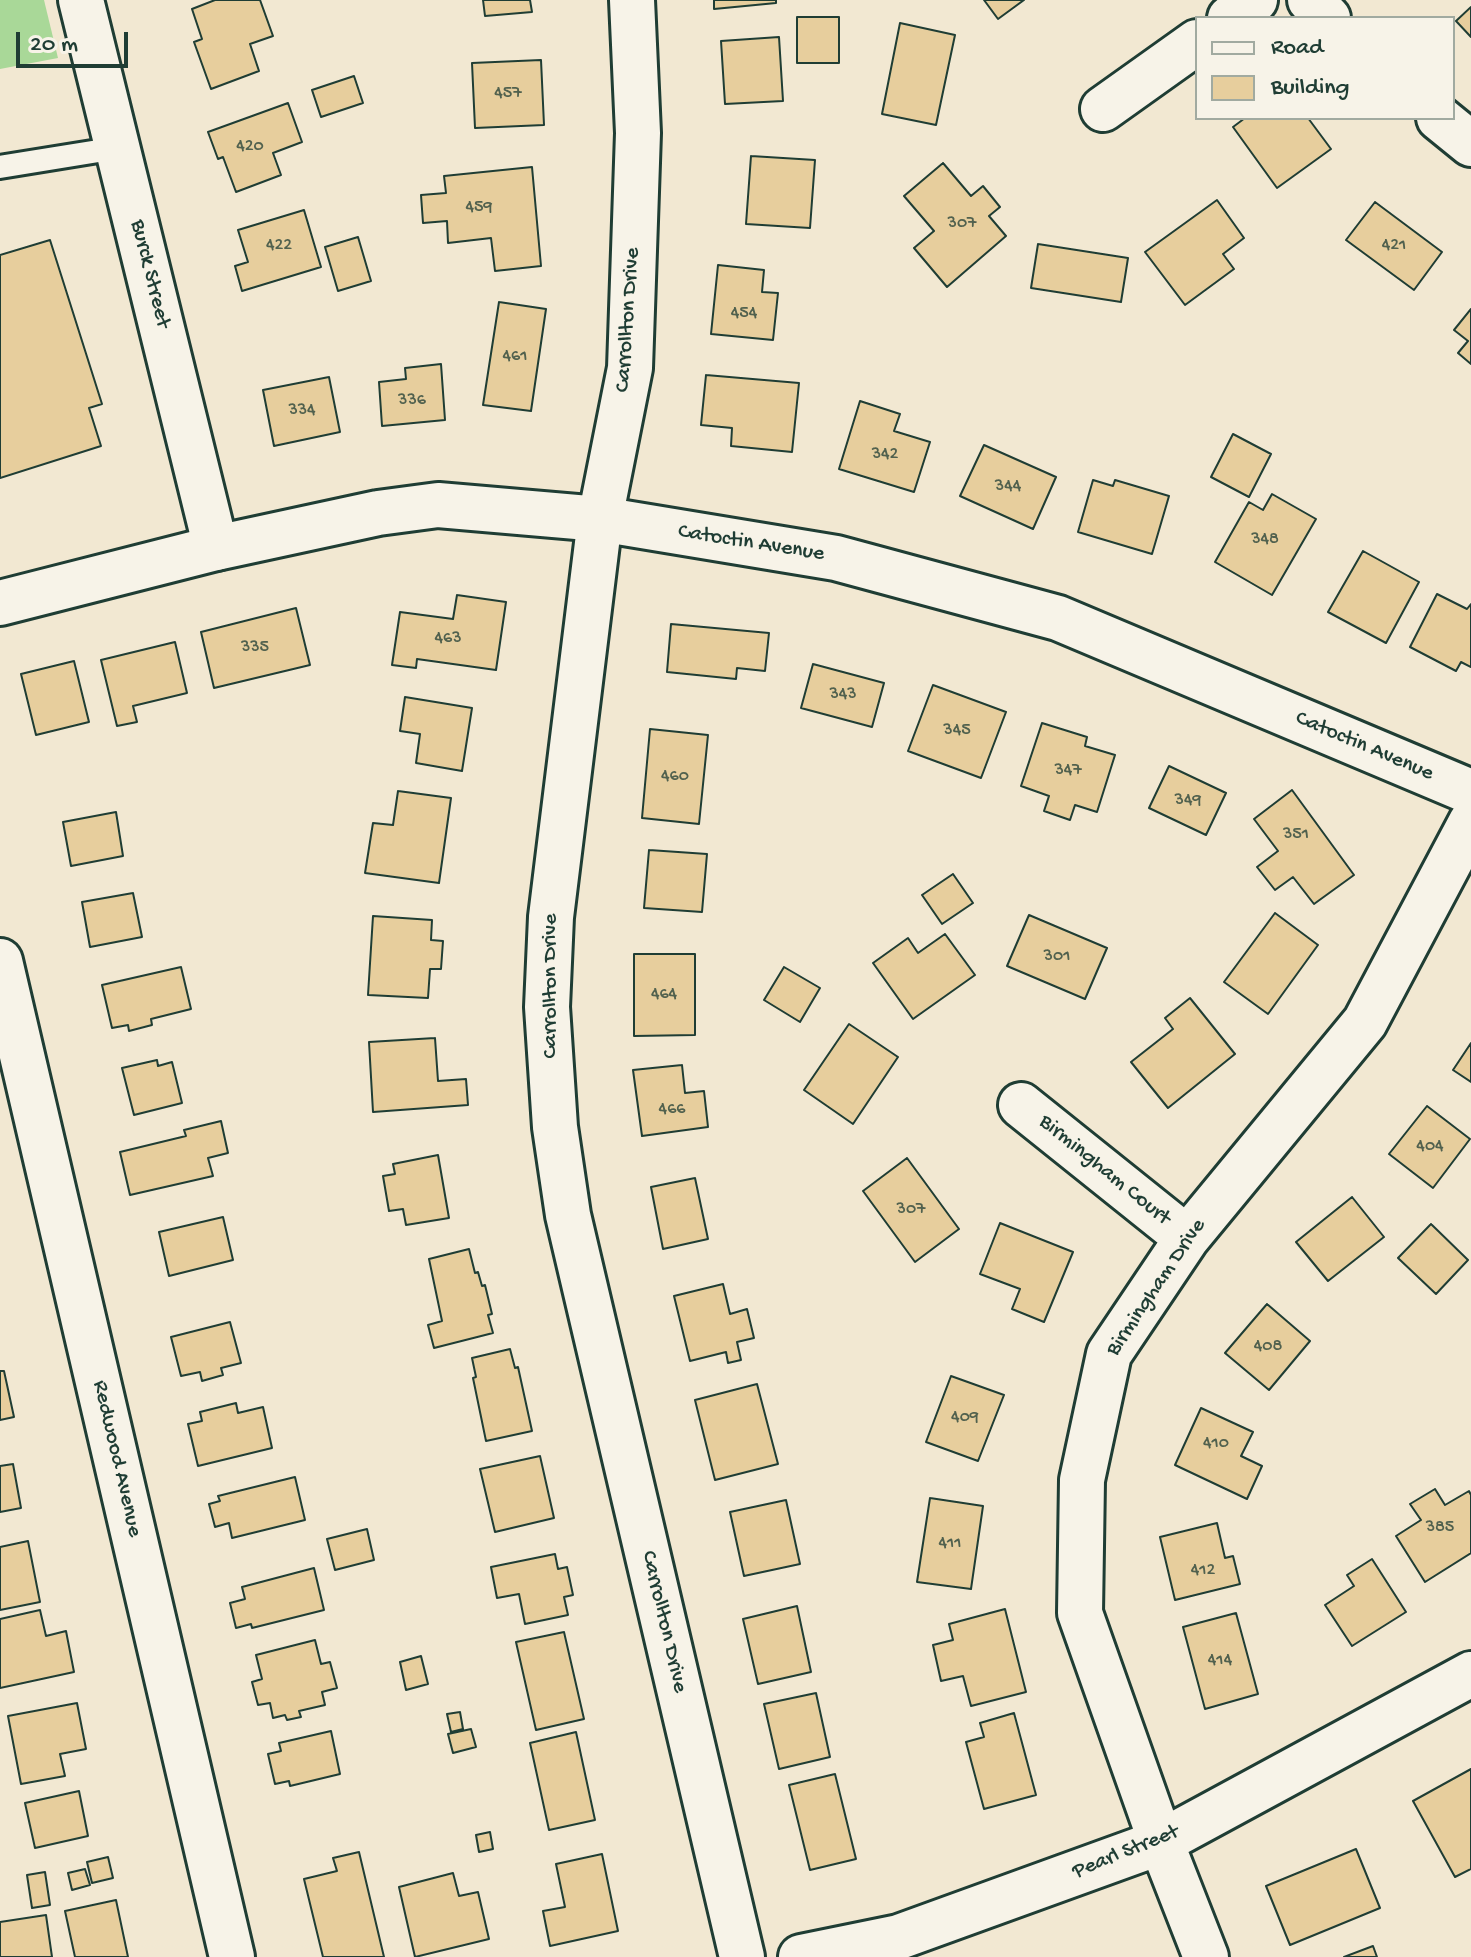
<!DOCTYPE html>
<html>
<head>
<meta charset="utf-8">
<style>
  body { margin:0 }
  #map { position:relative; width:1471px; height:1957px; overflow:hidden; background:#f2e8d2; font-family:"Gochi Hand",sans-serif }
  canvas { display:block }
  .legend { position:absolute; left:1195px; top:16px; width:260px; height:104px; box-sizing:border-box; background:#f7f3e8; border:2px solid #a1aaa0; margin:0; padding:10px 14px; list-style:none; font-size:24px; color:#1f3d34 }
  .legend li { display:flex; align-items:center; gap:16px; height:40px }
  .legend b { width:40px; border:2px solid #a1aaa0 }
  .scale { position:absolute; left:16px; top:32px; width:112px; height:36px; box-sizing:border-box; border:4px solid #1f3d34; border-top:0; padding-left:10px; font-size:24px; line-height:28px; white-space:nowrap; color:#1f3d34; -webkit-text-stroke:6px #f7f3e8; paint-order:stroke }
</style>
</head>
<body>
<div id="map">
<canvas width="1471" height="1957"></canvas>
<ul class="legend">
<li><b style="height:10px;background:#f7f3e8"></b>Road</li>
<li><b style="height:22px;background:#e7ce9d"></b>Building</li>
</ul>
<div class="scale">20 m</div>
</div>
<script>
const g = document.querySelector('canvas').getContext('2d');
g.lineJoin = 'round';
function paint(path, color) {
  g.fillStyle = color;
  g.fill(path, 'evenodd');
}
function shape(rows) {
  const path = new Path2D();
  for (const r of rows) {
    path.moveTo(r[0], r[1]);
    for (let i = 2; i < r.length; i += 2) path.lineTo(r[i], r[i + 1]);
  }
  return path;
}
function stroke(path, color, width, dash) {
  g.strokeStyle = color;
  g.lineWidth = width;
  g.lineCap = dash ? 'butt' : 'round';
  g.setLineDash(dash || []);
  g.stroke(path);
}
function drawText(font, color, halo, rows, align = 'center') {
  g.font = font + ' "Gochi Hand",sans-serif';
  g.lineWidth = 6;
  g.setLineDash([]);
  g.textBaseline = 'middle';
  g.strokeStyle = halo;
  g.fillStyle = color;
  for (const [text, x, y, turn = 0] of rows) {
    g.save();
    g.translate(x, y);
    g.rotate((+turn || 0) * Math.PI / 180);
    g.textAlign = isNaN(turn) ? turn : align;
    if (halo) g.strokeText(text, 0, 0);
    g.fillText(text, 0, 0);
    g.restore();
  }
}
paint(shape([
  [0,0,44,0,58,58,0,69]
]), '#a9d898');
const building = shape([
  [215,0,260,0,273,36,250,44,259,71,211,89,194,42,202,39,192,9,215,0],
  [483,0,530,0,532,12,485,16,483,0],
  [714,0,776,0,776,3,714,9,714,0],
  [984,0,1024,0,998,19,984,0],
  [1471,7,1471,37,1456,21,1471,7],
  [797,17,839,17,839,63,797,63,797,17],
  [900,23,955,35,936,125,882,114,900,23],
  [779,37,783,101,725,104,721,41,779,37],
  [541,60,544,125,475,128,472,63,541,60],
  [354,76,363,103,321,117,312,90,354,76],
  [288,103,302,142,273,153,281,175,236,192,223,157,218,159,208,132,288,103],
  [1245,118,1308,118,1331,149,1277,188,1233,127,1245,118],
  [751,156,815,160,810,228,746,224,751,156],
  [943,163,971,196,983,186,1000,207,989,216,1006,236,947,287,914,248,934,231,904,196,943,163],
  [532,167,541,266,495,271,491,238,448,243,447,221,423,223,421,195,446,193,444,176,532,167],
  [1217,200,1244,238,1223,254,1234,269,1185,305,1145,252,1217,200],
  [1375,202,1442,252,1414,290,1346,240,1375,202],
  [304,210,321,267,242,291,235,266,248,262,238,230,304,210],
  [358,237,371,281,338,291,325,247,358,237],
  [50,240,102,404,89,408,101,446,0,478,0,255,50,240],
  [1038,244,1128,258,1121,302,1031,288,1038,244],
  [718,265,764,270,762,292,778,293,773,340,711,334,718,265],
  [499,302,546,309,531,411,483,405,499,302],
  [1471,309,1471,364,1458,353,1468,341,1454,330,1471,309],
  [441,364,445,420,382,426,379,382,406,379,405,368,441,364],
  [706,375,799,383,792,452,731,446,732,428,701,425,706,375],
  [329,377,340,432,274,446,263,390,329,377],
  [860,401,900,414,894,431,930,442,914,492,839,469,860,401],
  [1233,434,1271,454,1249,497,1211,477,1233,434],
  [984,445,1056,477,1033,529,960,496,984,445],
  [1093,480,1113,486,1115,480,1169,496,1152,554,1078,532,1093,480],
  [1272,494,1316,519,1272,595,1215,562,1249,502,1263,510,1272,494],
  [1363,551,1419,582,1386,643,1328,612,1363,551],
  [1437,594,1467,609,1471,604,1471,667,1461,662,1456,671,1410,647,1437,594],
  [457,595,506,602,496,670,417,659,416,668,392,665,400,612,453,619,457,595],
  [296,608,310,665,214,688,201,632,296,608],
  [671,624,769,633,765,671,737,668,736,679,667,672,671,624],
  [175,642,187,693,133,706,137,722,117,726,101,660,175,642],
  [74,661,89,722,36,735,21,674,74,661],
  [813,664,884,683,872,727,801,708,813,664],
  [933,685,1006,712,981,778,908,751,933,685],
  [405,697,472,708,462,771,416,763,420,734,400,731,405,697],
  [1042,723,1087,737,1085,746,1115,755,1097,812,1075,805,1070,820,1044,811,1049,796,1021,786,1042,723],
  [650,729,708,735,699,824,642,818,650,729],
  [1169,766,1226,793,1206,835,1149,808,1169,766],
  [1292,790,1354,875,1314,904,1293,877,1275,890,1257,867,1278,851,1254,819,1292,790],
  [398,791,451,798,439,883,365,873,373,823,393,825,398,791],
  [116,812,123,856,71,866,63,822,116,812],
  [649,850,707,854,702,912,644,908,649,850],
  [953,874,973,903,942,924,922,895,953,874],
  [133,893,142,937,90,947,82,902,133,893],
  [1275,913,1318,945,1268,1014,1224,982,1275,913],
  [1029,915,1107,948,1085,999,1007,966,1029,915],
  [373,916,432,920,431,940,443,941,441,969,430,969,428,998,368,995,373,916],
  [945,934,975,975,913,1019,873,963,908,938,918,953,945,934],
  [634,954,695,954,695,1035,634,1036,634,954],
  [181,967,191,1009,151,1019,152,1025,129,1031,128,1025,112,1028,102,985,181,967],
  [784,967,820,988,800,1022,764,1000,784,967],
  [1190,998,1235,1054,1168,1108,1131,1062,1173,1029,1165,1018,1190,998],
  [849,1024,898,1057,853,1124,804,1090,849,1024],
  [435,1038,438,1081,466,1079,468,1105,373,1112,369,1042,435,1038],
  [1471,1043,1471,1082,1453,1070,1471,1043],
  [157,1060,158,1066,172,1062,182,1103,134,1115,122,1068,157,1060],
  [682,1065,685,1093,704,1091,708,1127,642,1136,633,1070,682,1065],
  [1427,1106,1470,1139,1433,1188,1389,1154,1427,1106],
  [221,1121,228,1153,208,1158,213,1176,130,1195,120,1152,186,1136,184,1130,221,1121],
  [438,1155,449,1218,406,1225,403,1209,389,1211,383,1176,395,1174,393,1164,438,1155],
  [907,1158,959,1229,915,1262,863,1191,907,1158],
  [695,1178,708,1239,663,1249,651,1187,695,1178],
  [1352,1197,1384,1237,1328,1281,1296,1242,1352,1197],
  [223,1217,233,1260,169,1276,159,1232,223,1217],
  [1000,1223,1073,1252,1044,1322,1012,1309,1020,1289,980,1274,1000,1223],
  [1431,1224,1468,1260,1436,1294,1398,1258,1431,1224],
  [469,1249,475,1273,478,1272,482,1286,485,1285,492,1314,488,1315,493,1333,434,1348,428,1325,442,1321,429,1259,469,1249],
  [723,1284,730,1314,747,1309,754,1338,737,1342,741,1360,728,1363,726,1352,690,1361,674,1296,723,1284],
  [1267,1304,1310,1341,1269,1390,1225,1353,1267,1304],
  [230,1322,241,1363,221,1368,223,1375,202,1381,200,1372,181,1376,171,1337,230,1322],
  [510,1349,515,1368,518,1367,532,1431,486,1441,473,1378,476,1377,472,1358,510,1349],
  [0,1371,4,1371,14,1417,0,1420,0,1371],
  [951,1376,1004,1395,978,1461,926,1442,951,1376],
  [757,1384,778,1464,715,1480,695,1400,757,1384],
  [236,1403,238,1413,263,1407,272,1448,198,1466,188,1424,202,1421,200,1412,236,1403],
  [1201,1408,1253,1432,1241,1456,1262,1466,1247,1499,1175,1465,1201,1408],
  [540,1456,554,1518,495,1532,480,1469,540,1456],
  [13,1464,21,1508,0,1512,0,1466,13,1464],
  [295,1477,305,1520,232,1538,229,1523,215,1527,209,1504,220,1501,218,1496,295,1477],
  [1435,1489,1445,1505,1469,1491,1471,1495,1471,1553,1425,1582,1396,1536,1421,1520,1410,1504,1435,1489],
  [930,1498,983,1506,971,1589,917,1582,930,1498],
  [786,1500,800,1564,744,1576,730,1512,786,1500],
  [1217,1523,1225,1558,1233,1556,1240,1584,1175,1600,1160,1537,1217,1523],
  [367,1529,374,1560,335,1570,327,1539,367,1529],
  [28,1541,40,1602,0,1610,0,1547,28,1541],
  [555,1554,558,1569,567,1567,573,1595,564,1597,568,1615,525,1624,519,1594,497,1598,491,1567,555,1554],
  [1372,1559,1406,1612,1352,1646,1325,1605,1354,1586,1347,1575,1372,1559],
  [314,1568,324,1610,252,1628,251,1624,236,1628,230,1603,245,1599,242,1587,314,1568],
  [797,1606,811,1672,758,1684,743,1619,797,1606],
  [1005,1609,1026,1692,971,1706,963,1676,941,1681,933,1645,953,1640,949,1624,1005,1609],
  [40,1610,46,1636,66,1631,74,1672,0,1688,0,1619,40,1610],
  [1236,1613,1258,1694,1205,1709,1183,1627,1236,1613],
  [564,1632,584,1719,536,1730,516,1642,564,1632],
  [315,1640,321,1664,330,1662,337,1688,322,1692,325,1705,299,1711,301,1717,287,1720,285,1715,273,1718,270,1703,258,1705,252,1682,262,1679,256,1655,315,1640],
  [421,1656,428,1684,406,1690,400,1662,421,1656],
  [816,1693,830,1757,779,1769,764,1704,816,1693],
  [77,1703,86,1749,60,1754,65,1776,21,1784,8,1716,77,1703],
  [460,1712,463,1729,451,1732,447,1714,460,1712],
  [1014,1713,1036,1795,984,1809,966,1742,984,1737,980,1723,1014,1713],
  [471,1729,476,1747,453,1753,448,1734,471,1729],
  [331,1731,340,1774,290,1786,289,1781,275,1784,268,1754,281,1751,279,1743,331,1731],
  [576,1732,595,1820,549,1830,530,1743,576,1732],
  [1471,1769,1471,1869,1455,1877,1413,1801,1471,1769],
  [835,1774,856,1859,810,1870,789,1785,835,1774],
  [79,1791,88,1836,35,1848,25,1803,79,1791],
  [490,1832,493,1849,479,1852,476,1835,490,1832],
  [1356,1849,1380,1908,1290,1945,1266,1886,1356,1849],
  [359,1852,384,1957,323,1957,304,1879,337,1871,333,1858,359,1852],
  [602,1854,618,1931,550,1946,543,1911,565,1907,556,1864,602,1854],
  [108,1857,113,1878,92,1883,87,1862,108,1857],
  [85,1869,90,1885,72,1890,68,1873,85,1869],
  [45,1872,50,1905,32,1908,27,1875,45,1872],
  [453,1873,459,1896,478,1892,489,1939,415,1957,399,1887,453,1873],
  [116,1900,128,1957,75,1957,65,1911,116,1900],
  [46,1915,52,1957,0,1957,0,1922,46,1915],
  [1373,1946,1377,1957,1344,1957,1373,1946]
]);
paint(building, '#e7ce9d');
stroke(building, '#1f3d34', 2);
const service = shape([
  [0,167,117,148]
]);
const minor = shape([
  [81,0,216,548],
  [632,0,638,133,630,368,600,519,551,917,547,1007,555,1127,568,1215,742,1957],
  [1310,0,1328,18],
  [1230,18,1255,0],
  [1103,109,1197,42],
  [1439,118,1471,144],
  [0,961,232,1957],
  [1021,1105,1187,1238],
  [801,1957,899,1937,1161,1842,1471,1674],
  [1206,1957,1161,1842,1080,1613,1082,1480,1109,1354,1187,1238,1365,1022,1471,822]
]);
const tertiary = shape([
  [0,603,216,548,378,513,438,505,600,519,836,558,1058,618,1471,792]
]);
stroke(service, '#1f3d34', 28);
stroke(minor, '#1f3d34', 50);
stroke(tertiary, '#1f3d34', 50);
stroke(service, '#f7f3e8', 22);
stroke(minor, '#f7f3e8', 44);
stroke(tertiary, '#f7f3e8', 44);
drawText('18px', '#51614e', null, [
  ["457",508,94],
  ["420",250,147],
  ["459",479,208],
  ["307",962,224],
  ["422",279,246],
  ["421",1394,246],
  ["454",744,314],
  ["461",515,357],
  ["336",412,401],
  ["334",302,411],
  ["342",885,455],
  ["344",1008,487],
  ["348",1265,540],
  ["463",448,639],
  ["335",255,648],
  ["343",843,695],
  ["345",957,731],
  ["347",1068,771],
  ["460",675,777],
  ["349",1188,801],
  ["351",1296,835],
  ["301",1057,957],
  ["464",664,995],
  ["466",672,1110],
  ["404",1430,1147],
  ["307",911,1210],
  ["408",1268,1347],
  ["409",965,1418],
  ["410",1216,1444],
  ["385",1440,1528],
  ["411",950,1544],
  ["412",1203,1571],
  ["414",1220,1661]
]);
drawText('22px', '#1f3d34', '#f7f3e8', [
  ["Burck Street",149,274,76],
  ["Carrollton Drive",629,320,-86],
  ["Catoctin Avenue",751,544,9],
  ["Catoctin Avenue",1364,747,23],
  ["Carrollton Drive",552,986,-90],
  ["Birmingham Court",1104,1171,39],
  ["Birmingham Drive",1157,1288,-56],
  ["Redwood Avenue",116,1459,77],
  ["Carrollton Drive",663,1622,77],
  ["Pearl Street",1126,1853,-22]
]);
</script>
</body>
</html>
